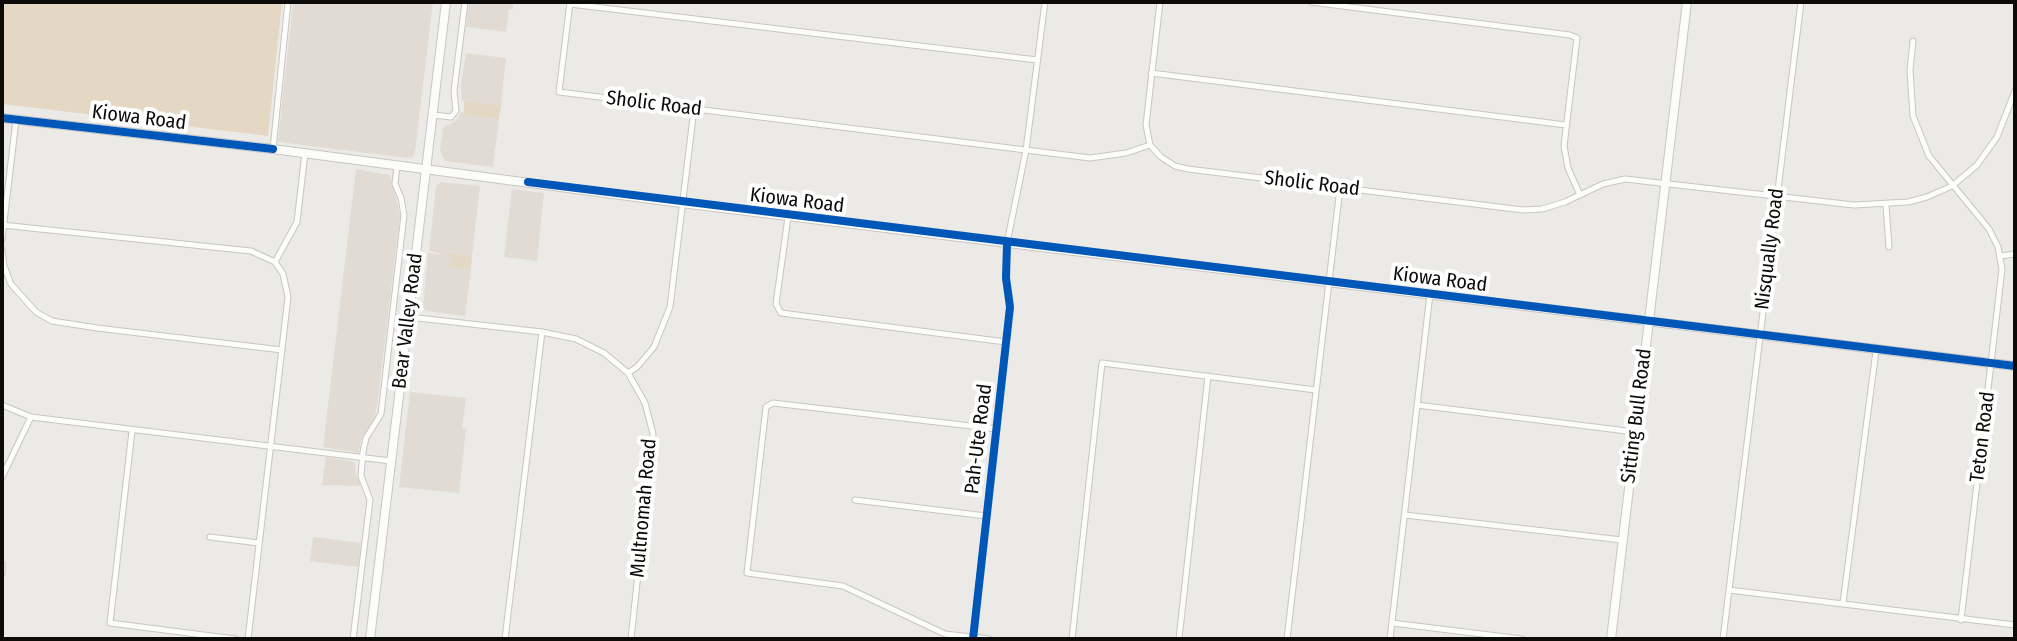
<!DOCTYPE html>
<html>
<head>
<meta charset="utf-8">
<style>
  body { margin:0 }
  #map { position:relative; width:2017px; height:641px; overflow:hidden; background:#eceae7; font-family:"Fira Sans Condensed",sans-serif }
  canvas { display:block }
  .frame { position:absolute; inset:0; border:4px solid #0d0b09; pointer-events:none }
</style>
</head>
<body>
<div id="map">
<canvas width="2017" height="641"></canvas>
<div class="frame"></div>
</div>
<script>
const g = document.querySelector('canvas').getContext('2d');
g.lineJoin = 'round';
function paint(path, color) {
  g.fillStyle = color;
  g.fill(path, 'evenodd');
}
function shape(rows) {
  const path = new Path2D();
  for (const r of rows) {
    path.moveTo(r[0], r[1]);
    for (let i = 2; i < r.length; i += 2) path.lineTo(r[i], r[i + 1]);
  }
  return path;
}
function stroke(path, color, width, dash) {
  g.strokeStyle = color;
  g.lineWidth = width;
  g.lineCap = dash ? 'butt' : 'round';
  g.setLineDash(dash || []);
  g.stroke(path);
}
function drawText(font, color, halo, rows, align = 'center') {
  g.font = font + ' "Fira Sans Condensed",sans-serif';
  g.lineWidth = 8;
  g.setLineDash([]);
  g.textBaseline = 'middle';
  g.strokeStyle = halo;
  g.fillStyle = color;
  for (const [text, x, y, turn = 0] of rows) {
    g.save();
    g.translate(x, y);
    g.rotate((+turn || 0) * Math.PI / 180);
    g.textAlign = isNaN(turn) ? turn : align;
    if (halo) g.strokeText(text, 0, 0);
    g.fillText(text, 0, 0);
    g.restore();
  }
}
paint(shape([
  [293,2,433,2,415,152,413,157,408,158,278,142],
  [469,2,513,2,513,9,509,9,506,32,466,27],
  [466,53,506,58,501,105,462,101,461,84],
  [461,112,499,119,493,167,445,161,440,151,443,128,457,120],
  [356,169,390,175,400,215,377,406,374,422,362,437,358,453,323,447],
  [441,182,480,186,472,256,429,251,436,186],
  [512,189,544,193,537,261,504,257],
  [428,253,451,255,450,267,471,269,465,316,427,311,423,308],
  [410,392,466,398,462,428,466,429,459,493,399,487],
  [326,457,355,462,356,475,361,486,322,485],
  [313,537,361,543,358,567,310,561]
]), '#e1dbd3');
paint(shape([
  [2,2,282,2,268,136,2,104],
  [464,101,501,105,499,119,464,114],
  [429,251,472,256,471,269,450,267,451,256]
]), '#e4d8c5');
const street = shape([
  [570,2,559,92,1090,158,1126,153,1150,145,1161,157,1175,166,1188,169,1523,210,1542,209,1565,202,1603,184,1625,179,1854,205,1908,202,1927,197,1952,186,1977,165,1997,137,2015,91],
  [1311,2,1570,35,1577,38,1564,146,1568,168,1580,195],
  [570,4,1037,60],
  [1913,41,1910,70,1913,116,1929,156,1989,229,1998,247,2002,269,1961,620],
  [1151,73,1566,125],
  [433,115,451,117,456,111,454,91,465,2],
  [1150,145,1146,125,1160,2],
  [273,149,288,2],
  [1886,205,1889,247],
  [788,217,776,304,781,313,1006,342],
  [2,225,251,251,275,262],
  [2,239,16,120],
  [2,250,4,266,11,284,36,312,52,321,97,328,282,350],
  [2000,256,2015,254],
  [409,317,542,332,576,339,604,353,628,373,645,403,653,434,631,639],
  [628,373,637,367,654,347,670,307,694,109],
  [2,405,31,417,391,461],
  [1417,405,1635,432],
  [132,431,110,623,235,639],
  [2,477,31,417],
  [855,500,986,516],
  [1405,515,1622,540],
  [210,537,259,543],
  [2,564,2,573],
  [1729,590,2015,625],
  [1843,603,1876,351],
  [1392,623,1522,639],
  [973,638,1010,307,1006,278,1007,243,1026,150,1045,2],
  [248,639,288,297,283,274,275,262,297,222,305,153],
  [353,639,370,500,361,476,363,452,366,438,381,414,404,215,401,198,395,184,397,166],
  [505,639,542,332],
  [989,639,945,634,843,586,747,573,766,407,773,403,997,429],
  [1072,639,1102,363,1316,390],
  [1179,639,1208,376],
  [1287,639,1340,188],
  [1390,639,1430,294],
  [1723,639,1801,2]
]);
const secondary = shape([
  [2,118,273,149,681,203,2015,366],
  [1611,639,1687,2]
]);
const primary = shape([
  [370,639,446,2]
]);
stroke(street, '#c8c6c4', 7);
stroke(secondary, '#c8c6c4', 10);
stroke(primary, '#c8c6c4', 10);
stroke(street, '#fcfcfb', 5);
stroke(secondary, '#fcfcfb', 8);
stroke(primary, '#fcfcfb', 8);
stroke(shape([
  [2,118,273,149],
  [528,182,2015,366],
  [973,639,1010,307,1006,278,1007,243]
]), '#0057b8', 8);
drawText('20px', '#0d0b09', '#fff', [
  ["Sholic Road",654,104,7],
  ["Kiowa Road",139,118,7],
  ["Sholic Road",1312,184,7],
  ["Kiowa Road",797,201,7],
  ["Nisqually Road",1770,249,-83],
  ["Kiowa Road",1440,280,7],
  ["Bear Valley Road",408,321,-83],
  ["Sitting Bull Road",1637,416,-83],
  ["Teton Road",1983,437,-83],
  ["Pah-Ute Road",979,439,-83],
  ["Multnomah Road",644,508,-85]
]);
</script>
</body>
</html>
